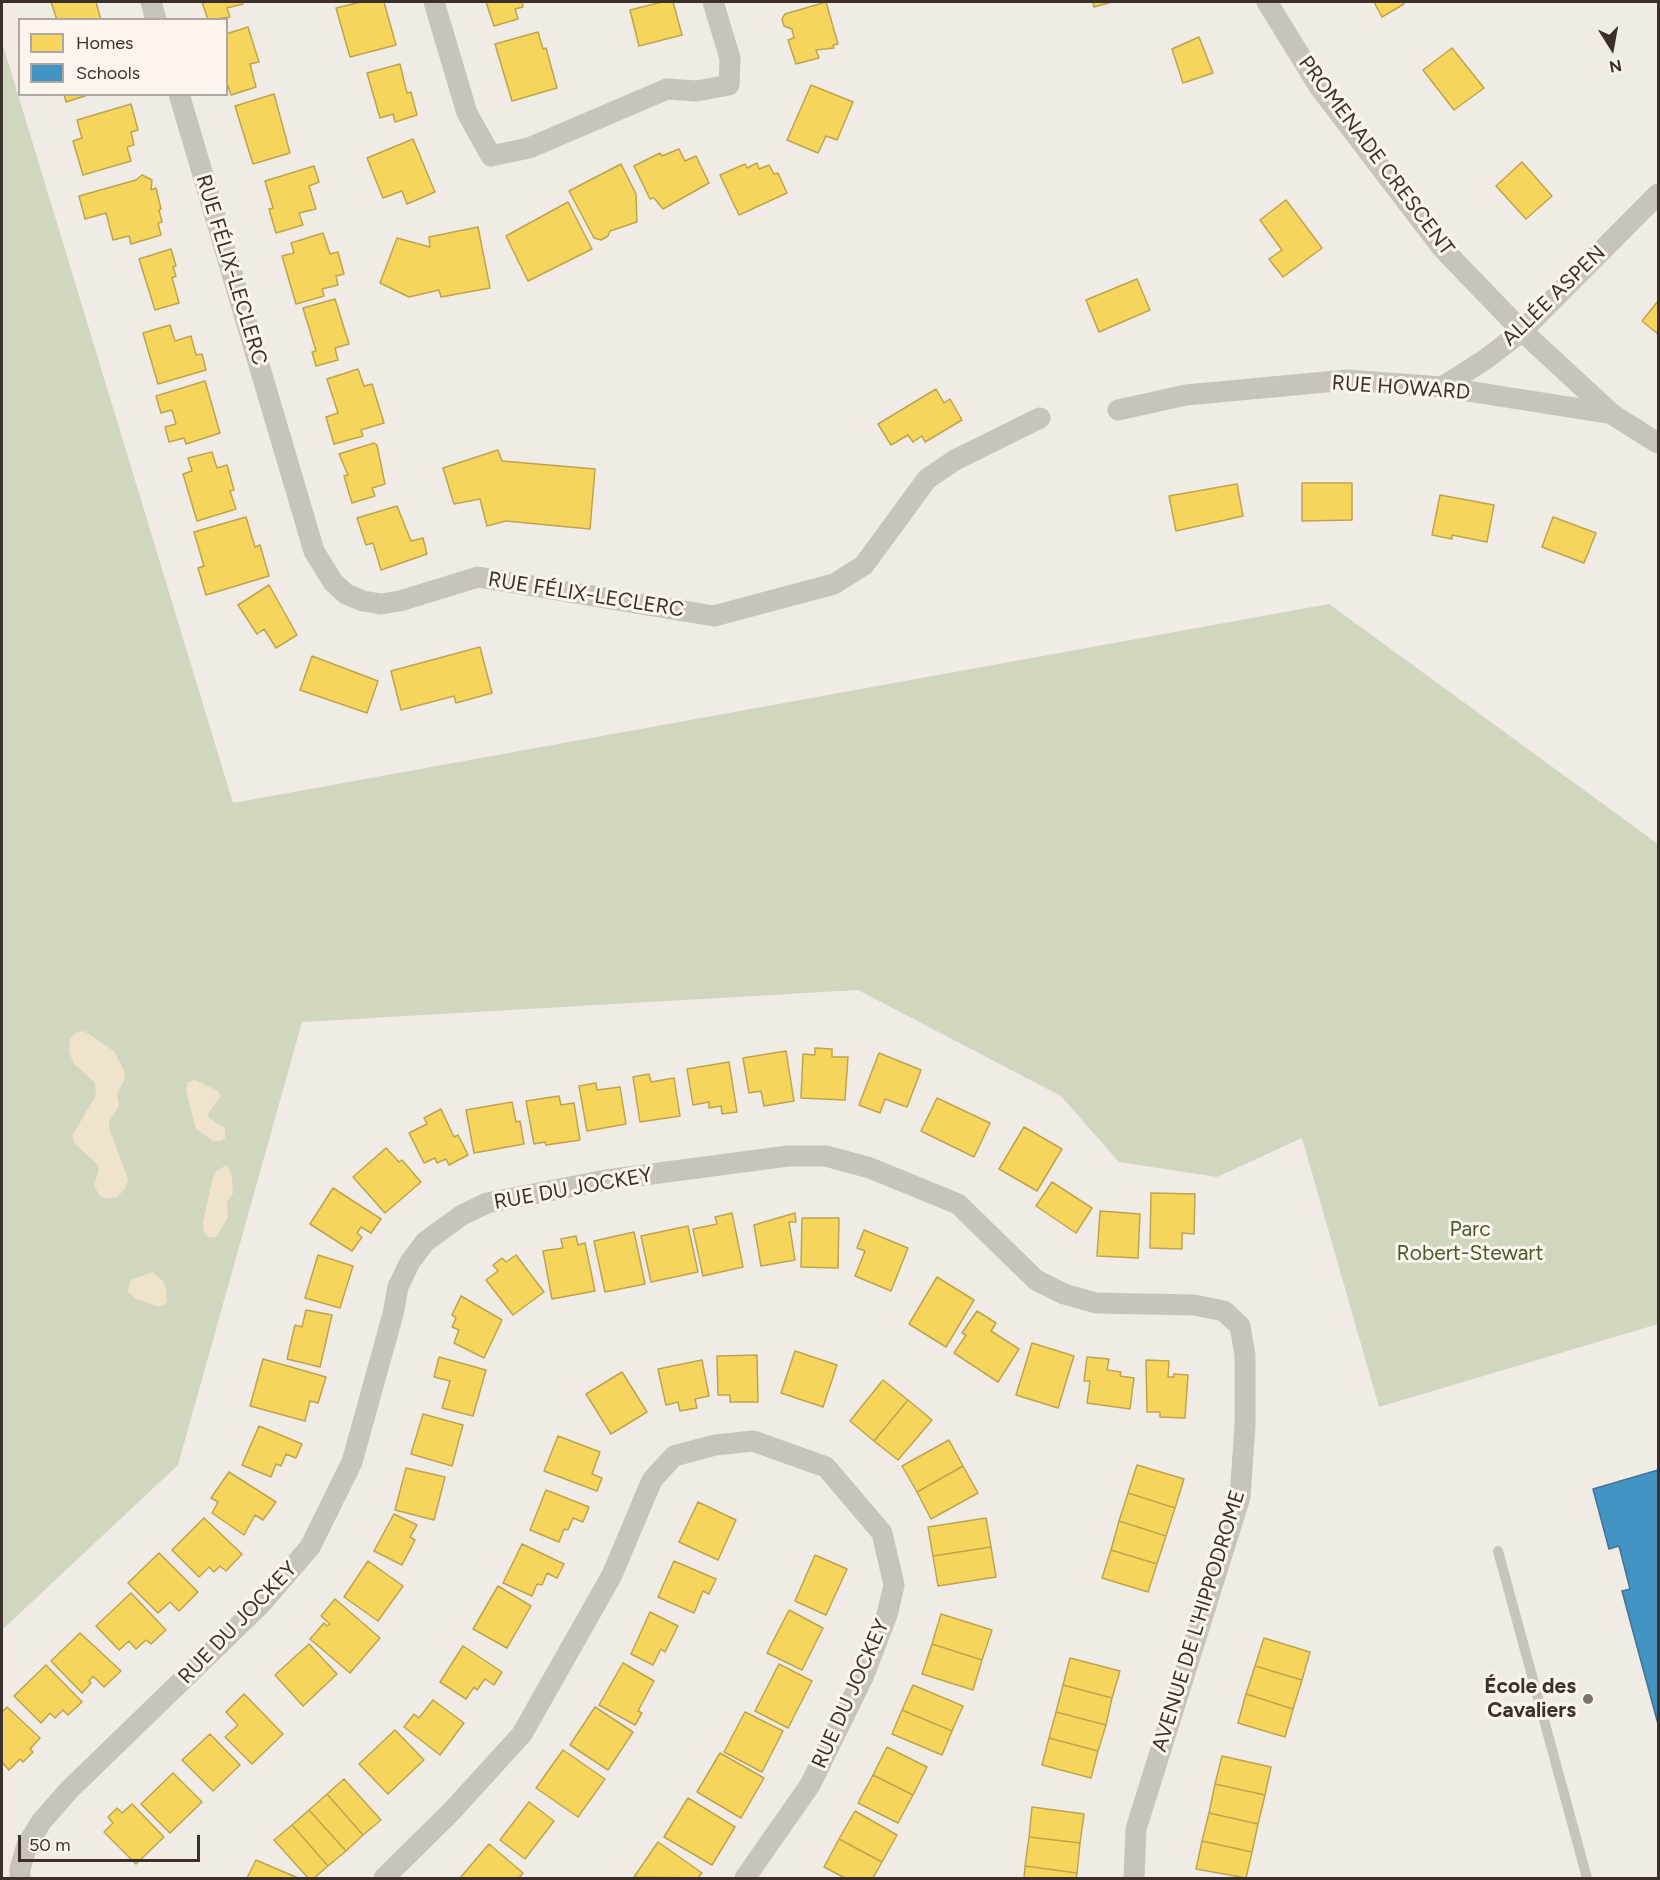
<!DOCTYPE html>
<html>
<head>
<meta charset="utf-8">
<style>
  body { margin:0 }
  #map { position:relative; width:1660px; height:1880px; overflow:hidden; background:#f0ebe5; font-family:Figtree,sans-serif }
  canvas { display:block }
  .frame { position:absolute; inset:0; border:3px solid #3b302b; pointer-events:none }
  .legend { position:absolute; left:18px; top:18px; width:210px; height:78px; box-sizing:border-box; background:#fbf5ee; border:2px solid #aea6a0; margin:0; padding:8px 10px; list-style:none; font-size:18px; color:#3b302b }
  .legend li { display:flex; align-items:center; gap:12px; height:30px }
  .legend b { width:30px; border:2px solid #aea6a0 }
  .north { position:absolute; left:1582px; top:18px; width:60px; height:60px; -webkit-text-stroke:4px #fbf5ee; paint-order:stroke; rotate:169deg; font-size:16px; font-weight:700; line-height:24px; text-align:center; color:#3b302b }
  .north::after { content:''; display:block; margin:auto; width:21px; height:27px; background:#3b302b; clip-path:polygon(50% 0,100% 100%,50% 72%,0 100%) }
  .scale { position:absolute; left:18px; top:1835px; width:182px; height:27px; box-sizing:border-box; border:3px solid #3b302b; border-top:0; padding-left:8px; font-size:18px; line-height:21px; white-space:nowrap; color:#3b302b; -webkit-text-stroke:4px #fbf5ee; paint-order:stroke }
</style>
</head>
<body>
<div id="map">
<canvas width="1660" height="1880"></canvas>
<div class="frame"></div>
<ul class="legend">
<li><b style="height:16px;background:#f6d55c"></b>Homes</li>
<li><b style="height:16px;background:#4393c3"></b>Schools</li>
</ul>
<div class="north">N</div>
<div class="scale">50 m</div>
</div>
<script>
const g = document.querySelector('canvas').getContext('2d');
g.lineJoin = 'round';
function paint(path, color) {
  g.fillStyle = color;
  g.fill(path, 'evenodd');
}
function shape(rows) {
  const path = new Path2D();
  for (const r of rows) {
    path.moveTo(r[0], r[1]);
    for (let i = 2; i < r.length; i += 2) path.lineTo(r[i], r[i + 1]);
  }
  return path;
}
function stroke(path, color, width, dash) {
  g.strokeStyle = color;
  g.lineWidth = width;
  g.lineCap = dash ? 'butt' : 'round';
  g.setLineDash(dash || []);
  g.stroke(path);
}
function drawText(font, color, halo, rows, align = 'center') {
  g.font = font + ' Figtree,sans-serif';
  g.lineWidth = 6;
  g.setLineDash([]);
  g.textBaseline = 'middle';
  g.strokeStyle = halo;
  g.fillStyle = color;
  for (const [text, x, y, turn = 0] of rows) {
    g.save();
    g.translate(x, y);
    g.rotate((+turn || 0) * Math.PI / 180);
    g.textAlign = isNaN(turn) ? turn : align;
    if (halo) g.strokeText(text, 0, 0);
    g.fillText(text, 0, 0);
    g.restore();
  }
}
paint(shape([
  [2,42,233,803,1329,604,1658,844,1658,1324,1379,1407,1302,1138,1217,1177,1119,1162,1061,1096,858,990,302,1022,178,1465,2,1630]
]), '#d1d6bf');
paint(shape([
  [84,1031,114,1051,124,1070,125,1078,117,1094,119,1106,109,1122,109,1128,128,1179,125,1189,117,1197,106,1199,100,1196,94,1186,99,1168,96,1163,75,1144,72,1136,96,1095,95,1083,74,1064,69,1052,70,1039,75,1033],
  [195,1080,218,1091,221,1096,208,1114,209,1118,225,1128,225,1138,220,1141,213,1141,196,1129,186,1090,188,1082],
  [227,1165,232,1176,233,1193,227,1202,228,1217,217,1236,210,1238,204,1234,203,1222,213,1177,216,1171],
  [152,1272,163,1281,166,1288,167,1302,163,1305,157,1306,136,1299,127,1291,131,1280]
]), '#efe3cc');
const homes = shape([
  [51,2,96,2,101,20,57,20,51,2],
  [202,2,242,2,243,4,227,8,230,17,208,20,202,2],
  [361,2,384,2,396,45,350,57,336,8,361,2],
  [486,2,522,2,523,7,515,9,518,19,494,26,486,2],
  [662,2,673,2,682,35,639,46,630,10,662,2],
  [826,2,838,44,833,45,834,48,816,50,819,58,796,64,788,40,794,38,792,29,784,26,782,19,785,14,826,2],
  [1093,2,1112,2,1094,7,1093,2],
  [1374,2,1403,2,1404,4,1382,17,1374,2],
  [248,27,259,62,250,64,256,87,231,95,226,80,226,34,248,27],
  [538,32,543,49,546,48,557,88,512,101,495,44,538,32],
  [1199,37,1213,73,1183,83,1172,49,1199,37],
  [1452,48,1484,88,1454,110,1423,70,1452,48],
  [400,64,407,93,411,92,417,115,395,122,393,114,380,118,367,73,400,64],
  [811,85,853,102,837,140,826,136,818,153,787,140,811,85],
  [64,94,91,94,66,102,64,94],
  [274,94,290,153,253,164,235,106,274,94],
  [131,104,138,130,131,132,134,145,127,147,131,161,83,175,73,141,82,138,77,120,131,104],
  [413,139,435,192,407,204,402,191,383,198,367,158,413,139],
  [679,149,685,161,696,156,709,183,663,209,654,198,650,199,634,166,660,153,662,156,679,149],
  [1522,162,1552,196,1526,219,1496,186,1522,162],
  [757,163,759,169,769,165,774,174,778,173,787,193,739,215,720,175,745,164,747,168,757,163],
  [621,164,636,194,637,222,610,231,608,236,601,240,594,238,569,191,621,164],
  [314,166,319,182,309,186,316,209,299,213,303,225,276,233,269,209,273,208,265,181,314,166],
  [142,175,152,180,151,190,156,188,161,209,159,210,162,222,158,223,161,235,131,244,129,236,113,240,106,213,85,219,79,196,136,180,142,175],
  [1286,200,1322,248,1283,277,1269,259,1282,250,1260,220,1286,200],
  [568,202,592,249,528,281,506,236,568,202],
  [478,227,490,288,441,297,439,290,409,297,380,283,397,238,430,247,429,237,478,227],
  [323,233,330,254,338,252,344,274,336,276,338,285,322,289,324,296,296,304,282,256,294,253,291,243,323,233],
  [171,249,176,266,173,267,176,276,172,278,179,303,155,310,139,259,171,249],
  [1137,279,1150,310,1099,332,1086,300,1137,279],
  [335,299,349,344,335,348,338,360,316,366,312,352,316,351,303,308,335,299],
  [1658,301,1658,334,1642,321,1658,301],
  [170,325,175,341,191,336,196,355,202,354,206,370,158,384,143,333,170,325],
  [358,369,364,386,372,384,384,423,361,430,363,436,334,444,326,417,338,413,327,379,358,369],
  [205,381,220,433,186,444,184,438,169,442,165,427,176,424,172,410,161,413,156,396,205,381],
  [936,389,944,403,950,399,962,420,925,442,922,436,913,442,908,435,891,445,878,424,936,389],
  [374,443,377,445,385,484,372,488,375,496,352,503,344,476,348,475,339,454,374,443],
  [498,450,502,461,595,469,590,529,506,521,487,526,480,499,454,504,443,468,498,450],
  [212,452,217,468,227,465,234,490,230,491,236,509,197,521,183,474,192,471,188,458,212,452],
  [1302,483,1352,483,1352,520,1302,521,1302,483],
  [1237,484,1243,516,1176,531,1169,496,1237,484],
  [1440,495,1494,505,1487,542,1452,535,1452,539,1432,535,1440,495],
  [397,506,411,541,423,538,427,554,381,570,373,543,366,545,357,518,397,506],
  [246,517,255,547,260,545,269,576,206,595,198,568,204,566,194,532,246,517],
  [1553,517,1596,533,1584,563,1542,547,1553,517],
  [269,585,297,635,276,648,264,629,257,634,238,605,269,585],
  [480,647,492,693,456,703,454,696,401,710,391,671,480,647],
  [312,656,378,681,367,713,300,690,312,656],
  [815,1048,832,1049,832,1057,848,1057,845,1100,801,1098,803,1054,815,1055,815,1048],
  [786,1051,794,1101,764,1106,761,1091,749,1093,743,1058,786,1051],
  [879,1053,921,1070,907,1107,885,1099,880,1113,859,1105,879,1053],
  [729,1062,737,1112,722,1114,721,1106,709,1108,709,1102,693,1105,687,1069,729,1062],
  [649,1074,651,1082,674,1078,680,1116,640,1122,633,1077,649,1074],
  [596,1083,597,1090,620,1087,626,1124,587,1131,579,1086,596,1083],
  [559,1096,561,1105,574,1103,580,1140,546,1145,545,1142,534,1144,526,1101,559,1096],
  [937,1098,990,1123,974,1157,921,1131,937,1098],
  [512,1102,516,1122,520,1121,524,1144,474,1153,466,1110,512,1102],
  [441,1109,454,1137,458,1135,468,1155,449,1165,446,1159,437,1163,435,1158,424,1163,409,1133,427,1124,424,1118,441,1109],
  [1024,1127,1062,1149,1037,1191,999,1169,1024,1127],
  [386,1148,399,1162,402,1160,421,1182,385,1213,353,1177,386,1148],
  [1052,1182,1092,1208,1076,1233,1036,1206,1052,1182],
  [333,1188,381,1219,371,1233,361,1227,357,1233,362,1237,352,1251,310,1224,333,1188],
  [1151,1193,1195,1194,1194,1234,1182,1233,1182,1249,1150,1248,1151,1193],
  [1100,1211,1140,1214,1138,1258,1097,1256,1100,1211],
  [732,1213,743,1267,703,1276,693,1229,717,1224,715,1217,732,1213],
  [795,1213,796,1222,789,1222,795,1260,761,1266,754,1225,795,1213],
  [802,1218,839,1218,838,1268,801,1267,802,1218],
  [688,1226,698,1272,651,1282,641,1236,688,1226],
  [864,1230,908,1248,891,1291,855,1276,865,1251,857,1248,864,1230],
  [634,1232,645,1284,605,1292,594,1241,634,1232],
  [576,1236,578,1245,585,1243,595,1291,552,1299,543,1251,563,1248,561,1239,576,1236],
  [318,1255,353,1266,340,1308,305,1298,318,1255],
  [516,1255,544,1292,513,1315,486,1280,498,1271,493,1265,502,1258,506,1262,516,1255],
  [937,1277,974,1300,946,1347,909,1324,937,1277],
  [461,1296,502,1320,484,1358,454,1343,459,1330,452,1327,456,1318,452,1315,461,1296],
  [306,1310,332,1315,320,1367,287,1359,295,1325,302,1327,306,1310],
  [977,1311,996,1323,991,1331,1019,1349,998,1382,954,1353,966,1335,962,1333,977,1311],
  [1032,1343,1074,1356,1058,1408,1016,1395,1032,1343],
  [795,1351,837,1365,823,1407,781,1393,795,1351],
  [757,1355,758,1402,730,1402,730,1395,718,1395,717,1356,757,1355],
  [439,1357,486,1370,473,1416,442,1408,450,1381,434,1377,439,1357],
  [1087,1357,1109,1359,1107,1370,1121,1372,1120,1376,1134,1378,1130,1409,1087,1403,1090,1381,1084,1381,1087,1357],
  [263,1359,326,1377,318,1403,310,1401,305,1421,250,1406,263,1359],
  [702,1360,709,1396,695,1399,697,1408,680,1411,678,1402,666,1405,658,1369,702,1360],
  [1146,1360,1169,1361,1168,1377,1174,1377,1174,1374,1188,1375,1185,1418,1160,1417,1160,1412,1147,1412,1146,1360],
  [622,1372,647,1412,611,1434,586,1394,622,1372],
  [883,1380,908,1400,874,1441,850,1421,883,1380],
  [908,1400,932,1420,898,1460,874,1441,908,1400],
  [423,1414,463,1425,452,1466,411,1454,423,1414],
  [259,1426,302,1444,296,1458,286,1454,281,1466,276,1464,271,1477,242,1465,259,1426],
  [558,1436,600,1452,592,1474,602,1478,597,1491,544,1471,558,1436],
  [949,1440,963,1466,917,1492,902,1466,949,1440],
  [1137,1465,1184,1479,1175,1508,1128,1493,1137,1465],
  [963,1466,978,1493,931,1519,917,1492,963,1466],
  [406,1468,445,1477,434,1520,395,1510,406,1468],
  [229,1472,276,1502,263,1520,255,1515,244,1535,212,1513,218,1502,211,1498,229,1472],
  [546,1490,589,1507,583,1522,573,1518,568,1530,564,1529,559,1542,530,1530,546,1490],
  [1128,1493,1175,1508,1166,1536,1119,1521,1128,1493],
  [698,1502,736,1520,718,1560,679,1542,698,1502],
  [394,1514,417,1525,410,1537,415,1540,402,1565,374,1551,394,1514],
  [204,1518,242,1554,226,1571,220,1566,214,1572,209,1567,199,1577,172,1550,204,1518],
  [986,1518,991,1547,933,1556,928,1527,986,1518],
  [1119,1521,1166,1536,1157,1564,1111,1550,1119,1521],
  [522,1544,564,1564,557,1578,547,1573,542,1585,537,1584,532,1596,503,1583,522,1544],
  [991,1547,996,1577,938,1586,933,1556,991,1547],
  [1111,1550,1157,1564,1148,1592,1102,1578,1111,1550],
  [159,1553,198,1592,179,1611,170,1602,158,1613,128,1583,159,1553],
  [815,1555,847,1569,826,1615,795,1601,815,1555],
  [368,1561,403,1586,378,1621,344,1597,368,1561],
  [674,1561,716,1579,709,1594,703,1591,694,1613,658,1597,674,1561],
  [498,1586,531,1606,507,1648,473,1629,498,1586],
  [131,1593,166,1630,151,1644,146,1640,136,1649,129,1641,119,1650,96,1626,131,1593],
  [335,1599,380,1638,350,1673,310,1639,324,1623,327,1626,330,1624,321,1616,335,1599],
  [789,1610,823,1628,802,1670,767,1653,789,1610],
  [650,1612,678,1626,665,1652,661,1649,653,1665,631,1654,650,1612],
  [941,1614,992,1630,982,1660,932,1644,941,1614],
  [80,1633,121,1671,104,1687,93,1676,89,1681,91,1683,82,1693,51,1661,80,1633],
  [1264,1638,1310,1652,1302,1680,1255,1666,1264,1638],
  [309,1644,337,1674,303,1706,275,1675,309,1644],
  [932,1644,982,1660,973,1690,922,1674,932,1644],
  [463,1646,502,1672,494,1685,485,1679,477,1690,474,1687,466,1699,440,1682,463,1646],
  [1070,1658,1120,1671,1112,1698,1063,1685,1070,1658],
  [623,1663,654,1681,638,1711,642,1713,635,1725,599,1705,623,1663],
  [779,1664,812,1681,788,1728,755,1711,779,1664],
  [46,1665,82,1702,68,1715,63,1710,55,1718,50,1713,41,1723,14,1696,46,1665],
  [1255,1666,1302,1680,1293,1709,1246,1694,1255,1666],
  [913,1685,963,1706,952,1731,902,1710,913,1685],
  [1063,1685,1112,1698,1106,1725,1056,1712,1063,1685],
  [244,1694,283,1734,252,1764,225,1737,238,1725,226,1712,244,1694],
  [1246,1694,1293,1709,1285,1737,1238,1723,1246,1694],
  [433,1700,464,1723,440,1755,404,1727,414,1714,419,1718,433,1700],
  [7,1707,40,1738,30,1749,33,1752,23,1762,20,1759,9,1770,2,1762,2,1712,7,1707],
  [595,1707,633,1732,608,1770,570,1745,595,1707],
  [902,1710,952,1731,942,1755,892,1734,902,1710],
  [745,1712,783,1731,762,1772,724,1752,745,1712],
  [1056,1712,1106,1725,1098,1751,1049,1738,1056,1712],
  [395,1730,424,1760,388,1794,359,1764,395,1730],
  [210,1734,240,1765,213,1791,182,1760,210,1734],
  [1049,1738,1098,1751,1091,1778,1042,1765,1049,1738],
  [887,1747,927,1767,913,1795,873,1775,887,1747],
  [563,1750,605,1779,578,1817,536,1788,563,1750],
  [720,1753,764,1778,741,1818,697,1792,720,1753],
  [1222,1756,1271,1767,1265,1795,1215,1784,1222,1756],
  [173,1773,202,1802,170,1833,141,1804,173,1773],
  [873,1775,913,1795,898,1823,858,1803,873,1775],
  [344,1779,381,1820,363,1835,327,1794,344,1779],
  [1215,1784,1265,1795,1258,1824,1209,1813,1215,1784],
  [327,1794,363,1835,346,1851,309,1810,327,1794],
  [688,1798,735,1827,712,1865,664,1837,688,1798],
  [529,1802,554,1821,525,1859,500,1840,529,1802],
  [132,1804,164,1837,136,1864,104,1832,113,1823,108,1817,117,1808,122,1813,132,1804],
  [1032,1807,1084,1814,1080,1843,1029,1837,1032,1807],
  [309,1810,346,1851,328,1866,292,1825,309,1810],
  [855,1811,897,1835,882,1862,839,1839,855,1811],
  [1209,1813,1258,1824,1252,1852,1202,1841,1209,1813],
  [292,1825,328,1866,314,1878,308,1878,274,1840,292,1825],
  [1029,1837,1080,1843,1077,1873,1025,1866,1029,1837],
  [839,1839,882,1862,873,1878,845,1878,824,1867,839,1839],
  [1202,1841,1252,1852,1246,1878,1196,1869,1202,1841],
  [658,1842,702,1873,698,1878,634,1877,658,1842],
  [489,1844,523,1873,519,1878,460,1878,489,1844],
  [256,1860,298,1878,247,1878,256,1860],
  [1025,1866,1077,1873,1076,1878,1024,1878,1025,1866]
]);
paint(homes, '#f6d55c');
stroke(homes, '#bea44d', 1.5);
const schools = shape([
  [1658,1470,1658,1724,1622,1591,1630,1589,1619,1546,1609,1549,1593,1489,1658,1470]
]);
paint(schools, '#4393c3');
stroke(schools, '#417595', 1.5);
stroke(shape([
  [1498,1551,1587,1878]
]), '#c9c3be', 10);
stroke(shape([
  [151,2,156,20],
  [434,2,467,113,491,156,529,148,667,89,697,91,729,85,730,58,713,2],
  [1267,2,1320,88,1442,248,1522,331,1613,415,1658,443],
  [179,94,314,551,333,582,346,594,363,601,381,604,400,601,478,577,714,616,834,584,864,565,927,479,955,460,1040,418],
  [1442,387,1486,359,1522,331,1658,194],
  [1118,410,1186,395,1347,380,1442,387,1613,414],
  [20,1878,20,1869,27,1845,41,1822,69,1790,261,1604,310,1547,352,1462,393,1314,398,1287,410,1262,425,1242,462,1215,487,1203,606,1180,788,1156,826,1156,870,1168,958,1204,1036,1280,1064,1294,1096,1303,1194,1305,1224,1311,1240,1326,1245,1355,1245,1425,1240,1497,1136,1829,1134,1878],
  [384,1878,451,1812,522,1734,612,1575,652,1480,674,1456,715,1445,753,1441,826,1467,882,1533,894,1585,887,1615,864,1675,810,1785,745,1878]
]), '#c9c3be', 21);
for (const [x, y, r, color] of [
  [1588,1699,6,"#7a716c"]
]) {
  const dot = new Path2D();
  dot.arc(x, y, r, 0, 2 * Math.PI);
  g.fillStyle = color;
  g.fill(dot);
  stroke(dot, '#fbf5ee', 2);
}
drawText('21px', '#3b302b', '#fbf5ee', [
  ["PROMENADE CRESCENT",1376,156,53],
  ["RUE FÉLIX-LECLERC",231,270,73],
  ["ALLÉE ASPEN",1554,296,-44],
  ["RUE HOWARD",1401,388,4],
  ["RUE FÉLIX-LECLERC",586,595,9],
  ["RUE DU JOCKEY",573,1189,-10],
  ["AVENUE DE L'HIPPODROME",1199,1621,-73],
  ["RUE DU JOCKEY",238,1623,-46],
  ["RUE DU JOCKEY",851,1694,-66]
]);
drawText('21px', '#4a5a2e', '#fbf5ee', [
  ["Parc",1470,1230],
  ["Robert-Stewart",1470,1254]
]);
drawText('bold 21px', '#3b302b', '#fbf5ee', [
  ["École des",1576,1687],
  ["Cavaliers",1576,1711]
], 'right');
</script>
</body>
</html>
